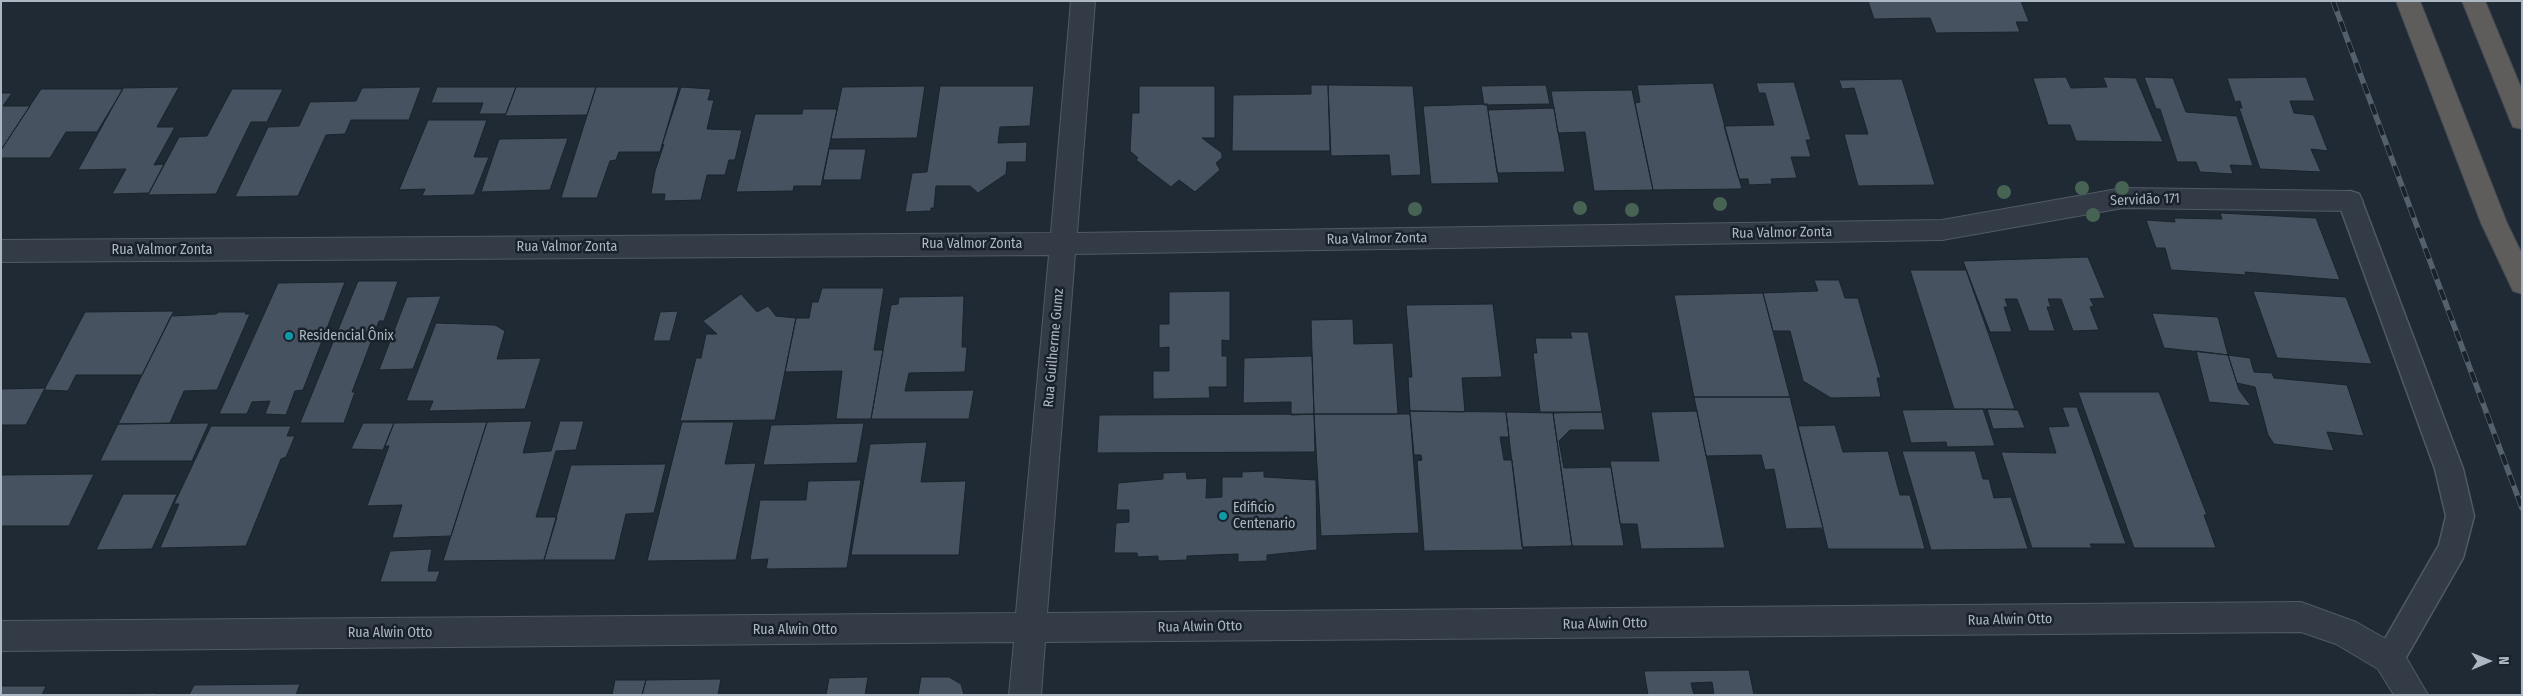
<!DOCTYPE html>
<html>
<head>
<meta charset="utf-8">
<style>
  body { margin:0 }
  #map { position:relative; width:2523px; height:696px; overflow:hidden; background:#202a35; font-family:"Fira Sans Condensed",sans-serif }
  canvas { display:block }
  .frame { position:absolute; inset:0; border:2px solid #adb7c3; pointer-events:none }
  .north { position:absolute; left:2463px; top:636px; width:50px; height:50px; -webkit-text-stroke:4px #19212a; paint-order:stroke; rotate:89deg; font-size:14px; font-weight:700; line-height:20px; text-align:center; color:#adb7c3 }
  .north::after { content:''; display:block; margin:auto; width:18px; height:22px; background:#adb7c3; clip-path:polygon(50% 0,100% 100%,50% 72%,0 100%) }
</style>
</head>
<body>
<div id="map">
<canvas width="2523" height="696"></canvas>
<div class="frame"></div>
<div class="north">N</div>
</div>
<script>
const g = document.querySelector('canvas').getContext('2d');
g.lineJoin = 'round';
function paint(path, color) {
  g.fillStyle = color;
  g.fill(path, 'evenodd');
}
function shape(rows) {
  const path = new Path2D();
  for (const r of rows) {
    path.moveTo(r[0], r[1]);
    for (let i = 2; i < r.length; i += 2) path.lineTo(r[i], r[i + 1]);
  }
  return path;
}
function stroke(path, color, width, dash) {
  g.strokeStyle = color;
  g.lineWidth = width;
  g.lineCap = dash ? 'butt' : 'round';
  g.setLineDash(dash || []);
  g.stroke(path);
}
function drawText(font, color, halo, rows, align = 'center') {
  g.font = font + ' "Fira Sans Condensed",sans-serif';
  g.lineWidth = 5;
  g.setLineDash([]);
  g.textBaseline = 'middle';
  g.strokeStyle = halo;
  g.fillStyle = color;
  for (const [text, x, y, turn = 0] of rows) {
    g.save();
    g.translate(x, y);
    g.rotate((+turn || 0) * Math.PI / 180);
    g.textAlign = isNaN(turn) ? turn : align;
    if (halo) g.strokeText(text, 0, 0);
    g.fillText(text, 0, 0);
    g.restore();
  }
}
const building = shape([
  [1868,1,2021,1,2029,22,2016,22,2020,32,1936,33,1930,18,1874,19,1868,1],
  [2066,77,2071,88,2107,87,2103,77,2136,78,2163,142,2076,141,2070,125,2048,125,2033,78,2066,77],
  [2144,77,2173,78,2186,112,2237,116,2253,166,2230,165,2233,174,2200,172,2196,162,2177,162,2160,109,2156,109,2144,77],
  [2306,77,2315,101,2290,101,2294,113,2314,115,2328,151,2311,149,2321,172,2260,169,2239,108,2242,108,2240,101,2235,102,2227,78,2306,77],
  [1902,79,1935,185,1858,186,1844,134,1868,134,1854,88,1842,89,1839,80,1902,79],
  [1794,82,1811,140,1806,140,1811,157,1791,157,1797,178,1771,179,1772,184,1749,185,1748,179,1739,179,1724,126,1774,125,1765,93,1759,93,1756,83,1794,82],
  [1713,83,1742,189,1653,190,1635,103,1640,102,1637,85,1713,83],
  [1311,85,1328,85,1330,151,1232,151,1233,95,1311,94,1311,85],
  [1328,85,1413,86,1421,175,1391,176,1389,155,1331,156,1328,85],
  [1546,85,1550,104,1484,105,1481,86,1546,85],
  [925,86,917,138,831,139,842,87,925,86],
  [940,86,1034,86,1030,126,1000,127,998,143,1027,142,1026,162,1007,162,1006,174,978,193,970,186,936,186,934,208,931,208,931,211,905,212,912,173,927,172,940,86],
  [1139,86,1215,86,1215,138,1202,138,1222,153,1222,158,1216,163,1220,170,1195,192,1179,180,1171,187,1136,160,1138,158,1130,151,1132,113,1139,113,1139,86],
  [179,87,157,127,175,127,154,165,164,164,149,193,112,194,126,169,78,170,123,88,179,87],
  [421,87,409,120,351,120,345,134,326,135,298,196,235,197,268,127,299,126,310,102,356,101,362,88,421,87],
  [437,87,516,87,506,114,479,114,483,103,431,103,437,87],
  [516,87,596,87,587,115,505,116,516,87],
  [596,87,679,87,660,152,619,152,616,160,610,161,597,198,561,198,596,87],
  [681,87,711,89,708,100,714,100,707,129,742,130,735,160,729,160,725,175,707,175,701,200,664,201,665,194,651,194,655,171,664,144,662,145,681,87],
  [41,89,123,89,97,132,66,132,50,158,1,158,1,150,41,89],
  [232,89,283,89,267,122,251,122,216,194,148,195,179,137,207,136,232,89],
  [1632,90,1653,190,1594,191,1585,132,1558,133,1551,91,1632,90],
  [1,93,12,93,3,106,30,106,1,150,1,93],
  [1487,104,1499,183,1431,184,1423,106,1487,104],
  [1554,108,1565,172,1497,173,1488,110,1554,108],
  [803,109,837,109,821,186,794,186,793,191,736,192,755,114,802,114,803,109],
  [428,120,487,120,474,157,489,157,474,195,422,196,425,189,399,190,428,120],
  [568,138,550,190,481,192,499,139,568,138],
  [829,149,866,149,861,180,823,180,829,149],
  [2220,213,2316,218,2340,280,2245,272,2246,275,2171,270,2165,248,2156,248,2146,220,2175,222,2174,218,2222,219,2220,213],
  [2088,257,2105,298,2090,299,2094,306,2090,307,2099,330,2073,331,2061,299,2048,299,2051,307,2047,307,2055,331,2029,331,2017,299,2005,299,2008,307,2004,307,2012,332,1990,332,1963,261,2088,257],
  [1910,270,1966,270,2015,409,1954,409,1910,270],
  [1814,280,1839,280,1845,298,1858,298,1881,378,1877,378,1881,397,1831,398,1803,381,1790,331,1773,331,1763,293,1818,291,1814,280],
  [358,281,398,281,384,321,379,321,352,392,355,392,344,423,300,423,358,281],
  [345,282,303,390,295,391,286,415,265,414,270,401,252,402,247,414,219,414,278,283,345,282],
  [822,288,884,288,874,350,883,350,871,419,836,419,842,371,785,372,796,318,809,318,812,302,818,302,822,288],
  [1230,291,1230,341,1222,340,1222,356,1227,356,1227,387,1209,387,1210,398,1153,399,1153,371,1169,371,1169,347,1159,348,1159,324,1169,324,1169,292,1230,291],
  [2253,291,2346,297,2372,364,2277,358,2253,291],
  [1763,293,1790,397,1694,397,1674,295,1763,293],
  [741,294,757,312,768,306,776,316,796,318,775,420,680,421,696,358,701,358,706,334,717,334,703,321,741,294],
  [441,296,413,369,379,370,407,297,441,296],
  [964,296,962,347,967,347,965,372,909,373,905,391,974,390,969,419,871,419,891,305,898,304,899,297,964,296],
  [1493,304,1502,377,1462,378,1465,412,1410,411,1408,377,1412,377,1406,305,1493,304],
  [174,311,142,375,76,375,68,391,44,390,85,312,174,311],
  [678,311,670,341,653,341,660,312,678,311],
  [219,312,246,312,245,314,250,314,217,390,184,391,170,423,118,424,171,316,216,314,219,312],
  [2152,313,2218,317,2228,355,2164,348,2152,313],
  [1353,319,1354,344,1393,343,1398,414,1314,414,1311,320,1353,319],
  [436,323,495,325,505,331,497,359,541,358,525,409,429,411,433,401,406,401,436,323],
  [1570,332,1588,332,1602,412,1540,412,1533,353,1537,353,1535,338,1572,338,1570,332],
  [2196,351,2228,355,2239,390,2251,406,2209,402,2196,351],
  [2228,355,2250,358,2254,372,2272,373,2274,378,2347,385,2364,436,2327,432,2334,451,2274,444,2268,435,2255,387,2237,383,2228,355],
  [1312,356,1314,414,1291,415,1291,402,1243,403,1244,358,1312,356],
  [45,388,26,425,1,425,1,389,45,388],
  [2078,392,2159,392,2207,515,2204,515,2216,548,2134,548,2078,392],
  [1694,397,1790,397,1823,528,1786,529,1774,469,1765,470,1761,455,1706,456,1694,397],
  [2062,407,2077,407,2126,544,2090,544,2092,548,2032,548,2001,452,2056,453,2048,427,2069,426,2062,407],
  [1983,409,1995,446,1947,447,1946,442,1911,443,1902,410,1983,409],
  [1987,409,2018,410,2025,428,1993,429,1987,409],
  [1410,411,1506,412,1509,437,1500,437,1504,460,1512,460,1523,550,1424,551,1417,461,1422,460,1421,455,1414,455,1410,411],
  [1697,411,1725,548,1641,549,1637,524,1620,524,1610,461,1659,461,1651,412,1697,411],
  [1506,412,1553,413,1572,546,1522,547,1506,412],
  [1602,412,1605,430,1570,430,1559,441,1564,468,1611,467,1624,546,1572,546,1553,413,1602,412],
  [1314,414,1315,452,1097,453,1099,415,1314,414],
  [1314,414,1410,414,1419,533,1321,536,1314,414],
  [532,421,523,453,551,451,560,421,584,421,576,450,556,451,536,517,557,517,544,560,443,561,487,422,532,421],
  [487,422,451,536,392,538,402,505,367,506,389,446,385,446,394,423,487,422],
  [682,422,734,422,725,464,756,463,736,560,647,561,682,422],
  [209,423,192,461,100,461,118,424,209,423],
  [363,423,394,423,383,450,351,449,363,423],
  [864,423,857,463,763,465,771,425,864,423],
  [1835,425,1843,452,1888,451,1900,495,1910,495,1925,549,1828,549,1798,426,1835,425],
  [211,426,291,426,287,436,295,436,286,457,281,459,246,546,160,548,179,504,174,504,211,426],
  [927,442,921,482,966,481,959,555,851,555,870,444,927,442],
  [1902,451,1975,451,1983,479,1989,479,1994,498,2011,497,2028,549,1931,550,1902,451],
  [666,464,654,513,626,514,615,560,544,560,571,465,666,464],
  [1264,471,1264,477,1316,480,1317,550,1267,555,1267,561,1238,562,1238,554,1187,556,1187,560,1158,561,1158,556,1138,557,1137,553,1114,553,1116,523,1129,522,1129,510,1116,510,1118,483,1163,479,1163,473,1186,472,1187,479,1207,478,1206,498,1222,497,1222,477,1242,477,1242,472,1264,471],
  [94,474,69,526,1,526,1,475,94,474],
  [861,480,847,568,766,569,768,559,750,560,760,500,806,500,808,481,861,480],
  [123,494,177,494,152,549,96,550,123,494],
  [432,549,428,571,440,571,436,582,380,582,390,551,432,549],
  [1749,670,1754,695,1714,695,1712,682,1691,683,1694,695,1648,695,1644,671,1749,670],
  [868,677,865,695,826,695,829,678,868,677],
  [921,677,949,677,961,684,964,695,918,695,921,677],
  [721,679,718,695,642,695,646,680,721,679],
  [615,680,646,680,642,695,612,695,615,680],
  [300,684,296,695,189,695,194,685,300,684],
  [1,686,46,686,42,695,1,695,1,686],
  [155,693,155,695,102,695,103,694,155,693]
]);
paint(building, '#46525f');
stroke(building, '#1b232c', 1);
const service = shape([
  [2350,191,2359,194,2362,201,2463,469,2474,516,2463,558,2400,668,2389,672,2378,668,2374,658,2439,545,2446,516,2435,469,2338,201,2341,194,2350,191]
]);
const minor = shape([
  [1071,1,1095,1,1077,233,1942,220,2123,188,2350,191,2359,194,2363,201,2359,208,2350,211,2123,208,1942,240,1075,254,1047,613,2301,602,2356,622,2400,647,2428,695,2394,695,2378,669,2336,644,2301,632,1045,642,1041,695,1009,695,1014,642,1,651,1,621,1016,613,1049,255,1,262,1,240,1051,233,1071,1]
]);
const trunk = shape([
  [2396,1,2420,1,2507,223,2522,254,2522,294,2513,291,2481,223,2396,1],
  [2462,1,2485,1,2522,90,2522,129,2513,127,2510,120,2462,1]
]);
stroke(service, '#515a64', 3);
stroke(minor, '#515a64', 2);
stroke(trunk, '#3e4750', 2);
paint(service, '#333c46');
paint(minor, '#333c46');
paint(trunk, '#5e5d5c');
const rail = shape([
  [2333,1,2522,508]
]);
stroke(rail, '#55606d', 5.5);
stroke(rail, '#19212a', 4, [11]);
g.fillStyle = '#476354';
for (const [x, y] of [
  [2082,188],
  [2122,188],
  [2004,192],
  [1720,204],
  [1580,208],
  [1415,209],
  [1632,210],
  [2093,215]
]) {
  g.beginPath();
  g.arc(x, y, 7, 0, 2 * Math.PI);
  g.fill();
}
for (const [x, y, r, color] of [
  [289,336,5,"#0f9aa8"],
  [1223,516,5,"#0f9aa8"]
]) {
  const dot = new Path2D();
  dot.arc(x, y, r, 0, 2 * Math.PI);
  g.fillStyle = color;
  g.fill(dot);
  stroke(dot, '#19212a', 2);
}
drawText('14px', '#adb7c3', '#19212a', [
  ["Servidão 171",2145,200,-2],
  ["Rua Valmor Zonta",1782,233,-1],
  ["Rua Valmor Zonta",1377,239,-1],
  ["Rua Valmor Zonta",972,244],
  ["Rua Valmor Zonta",567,247],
  ["Rua Valmor Zonta",162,250],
  ["Rua Guilherme Gumz",1054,348,-85],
  ["Rua Alwin Otto",2010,620,-1],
  ["Rua Alwin Otto",1605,624,-1],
  ["Rua Alwin Otto",1200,627,-1],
  ["Rua Alwin Otto",795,630],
  ["Rua Alwin Otto",390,633]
]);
drawText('14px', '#adb7c3', '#19212a', [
  ["Residencial Ônix",299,336],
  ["Edificio",1233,508],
  ["Centenario",1233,524]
], 'left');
</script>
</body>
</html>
